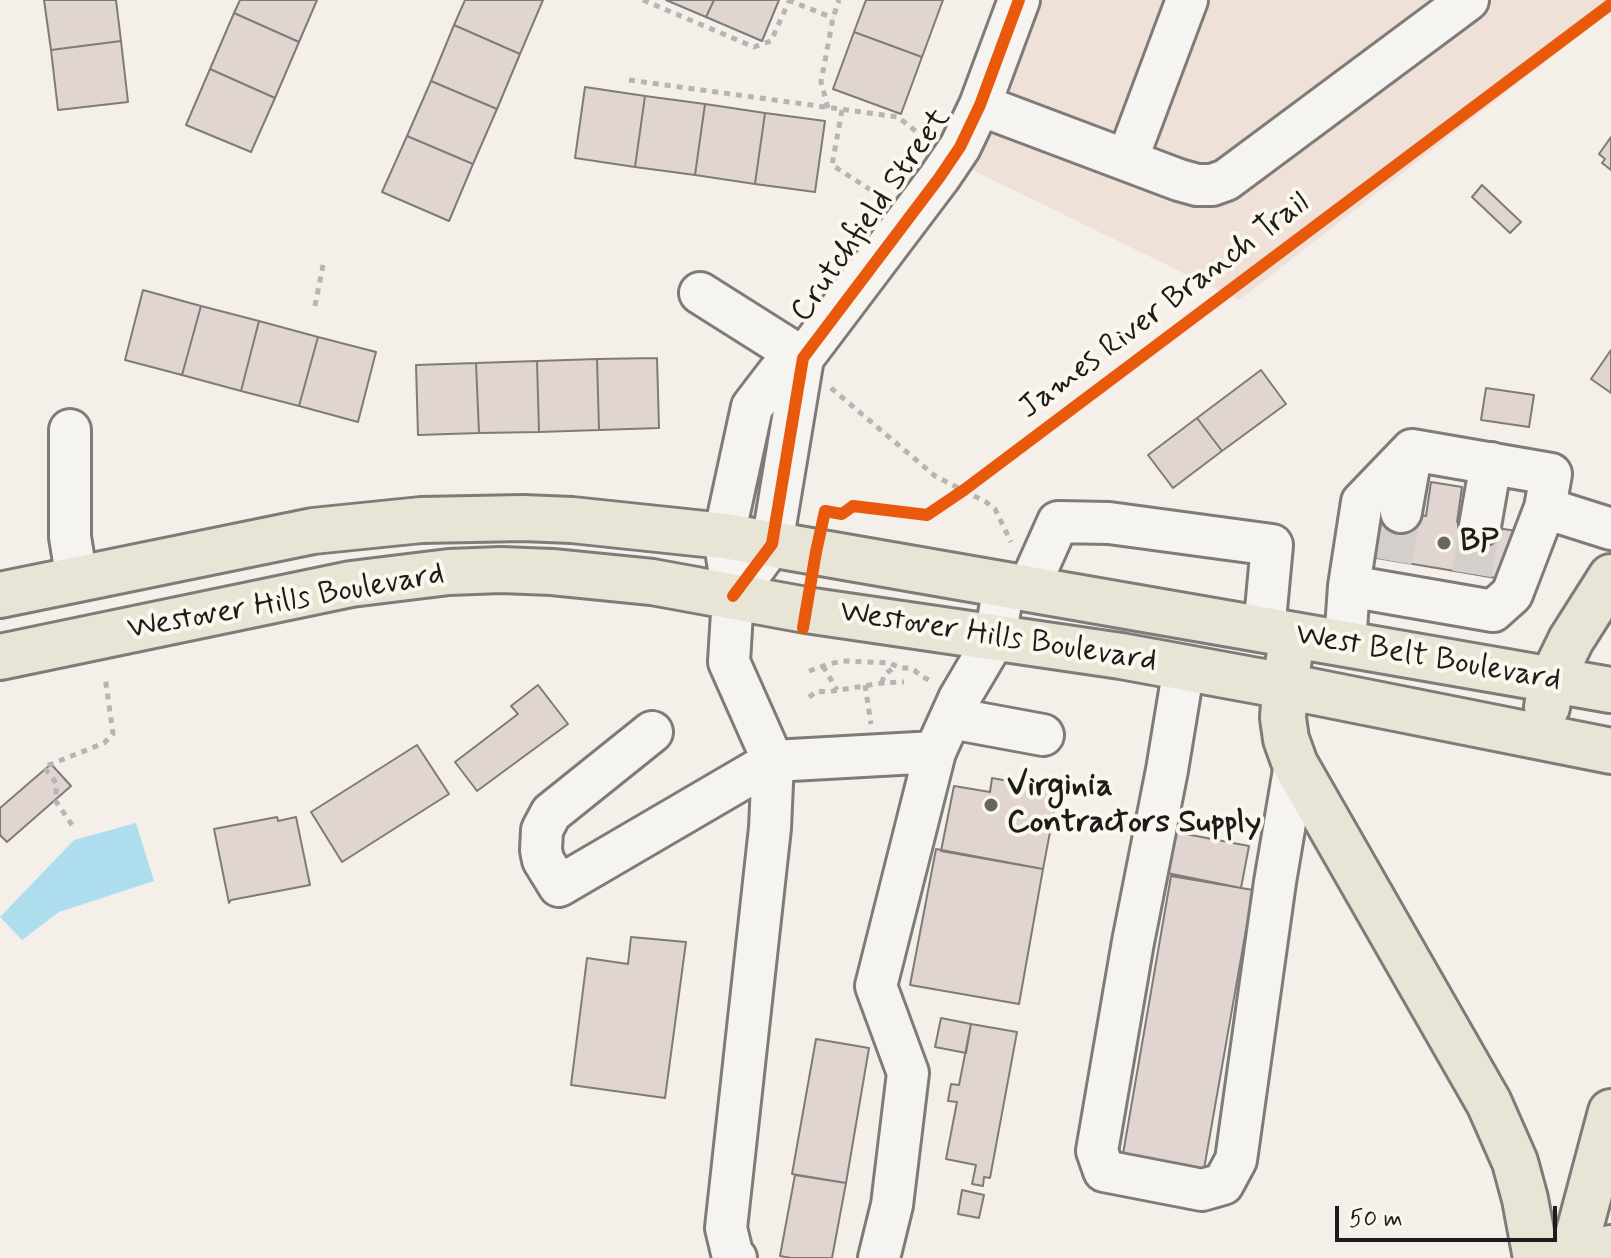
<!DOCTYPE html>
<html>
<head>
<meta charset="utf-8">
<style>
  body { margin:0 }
  #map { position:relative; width:1611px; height:1258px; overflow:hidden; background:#f5efe9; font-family:Mynerve,sans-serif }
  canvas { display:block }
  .scale { position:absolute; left:1335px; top:1206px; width:222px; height:36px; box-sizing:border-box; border:4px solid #1c1c1c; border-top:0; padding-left:10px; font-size:24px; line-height:28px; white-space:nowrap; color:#1c1c1c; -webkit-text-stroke:6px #fbf7ec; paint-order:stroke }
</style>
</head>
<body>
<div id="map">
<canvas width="1611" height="1258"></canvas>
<div class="scale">50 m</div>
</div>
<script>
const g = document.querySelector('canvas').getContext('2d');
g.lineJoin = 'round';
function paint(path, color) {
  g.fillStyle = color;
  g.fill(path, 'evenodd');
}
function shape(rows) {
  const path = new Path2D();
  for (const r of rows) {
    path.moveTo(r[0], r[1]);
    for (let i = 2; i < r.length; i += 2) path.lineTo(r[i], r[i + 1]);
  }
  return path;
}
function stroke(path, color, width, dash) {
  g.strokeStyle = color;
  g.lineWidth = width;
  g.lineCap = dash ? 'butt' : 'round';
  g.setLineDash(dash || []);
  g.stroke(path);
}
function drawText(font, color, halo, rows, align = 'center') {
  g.font = font + ' Mynerve,sans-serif';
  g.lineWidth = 8;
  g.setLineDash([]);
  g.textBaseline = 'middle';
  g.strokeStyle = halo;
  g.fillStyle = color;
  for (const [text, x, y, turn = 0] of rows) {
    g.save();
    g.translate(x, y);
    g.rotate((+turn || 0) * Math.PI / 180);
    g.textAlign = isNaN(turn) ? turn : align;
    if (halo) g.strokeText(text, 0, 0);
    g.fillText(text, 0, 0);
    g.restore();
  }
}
paint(shape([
  [1018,0,1611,0,1611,11,1239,300,952,160]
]), '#efe0d8');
paint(shape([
  [136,823,154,881,59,912,22,940,0,917,74,840]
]), '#aeddee');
const building = shape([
  [44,0,116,0,121,41,51,50,44,0],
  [240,0,317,0,299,42,234,13,240,0],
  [465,0,543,0,520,54,454,25,465,0],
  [666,0,714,0,706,17,666,0],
  [714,0,779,0,762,41,706,17,714,0],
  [866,0,943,0,922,57,854,32,866,0],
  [234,13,299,42,275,98,210,69,234,13],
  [454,25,520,54,497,109,431,81,454,25],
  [854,32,922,57,901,114,833,89,854,32],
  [121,41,128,102,58,110,51,50,121,41],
  [210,69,275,98,251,152,186,125,210,69],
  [431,81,497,109,473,164,407,136,431,81],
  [585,87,645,96,635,167,575,158,585,87],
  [645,96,705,104,695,175,635,167,645,96],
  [705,104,765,113,755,184,695,175,705,104],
  [765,113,825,121,815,192,755,184,765,113],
  [407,136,473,164,449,221,382,192,407,136],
  [1611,137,1611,170,1602,163,1605,159,1599,154,1611,137],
  [1482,185,1521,222,1510,233,1472,197,1482,185],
  [143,290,201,306,182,375,125,360,143,290],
  [201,306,259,321,241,391,182,375,201,306],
  [259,321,318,337,299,406,241,391,259,321],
  [318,337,376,352,358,422,299,406,318,337],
  [1611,350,1611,393,1591,379,1611,350],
  [657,358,659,428,599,430,597,359,657,358],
  [597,359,599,430,539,432,537,361,597,359],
  [537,361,539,432,479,433,476,363,537,361],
  [476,363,479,433,418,435,416,365,476,363],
  [1261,370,1286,404,1222,451,1197,418,1261,370],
  [1486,388,1534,395,1529,427,1481,420,1486,388],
  [1197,418,1222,451,1173,488,1148,455,1197,418],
  [1431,482,1462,487,1457,522,1517,531,1508,580,1359,555,1367,507,1426,516,1431,482],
  [538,685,568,724,477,791,455,762,518,714,511,706,538,685],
  [417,745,449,794,342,862,311,812,417,745],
  [51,764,71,786,7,842,0,835,0,808,51,764],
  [992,778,1058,790,1043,869,941,851,954,786,990,792,992,778],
  [277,817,278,821,296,817,310,885,231,900,229,903,214,829,277,817],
  [1175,832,1249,846,1241,888,1167,873,1175,832],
  [936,849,1043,869,1019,1004,910,985,936,849],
  [1171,876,1253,890,1204,1169,1123,1154,1171,876],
  [631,937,686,942,665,1098,571,1085,587,958,628,964,631,937],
  [941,1018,971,1024,966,1053,935,1047,941,1018],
  [971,1024,1017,1032,990,1178,984,1177,983,1186,972,1184,976,1165,946,1159,957,1102,948,1101,951,1084,959,1085,971,1024],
  [816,1039,869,1048,846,1183,792,1174,816,1039],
  [795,1175,846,1183,832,1258,791,1258,780,1256,795,1175],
  [962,1190,984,1195,979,1218,958,1214,962,1190]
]);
paint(building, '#e0d5d1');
stroke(building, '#7e7b78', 2);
stroke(shape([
  [1392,561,1401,512],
  [1472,574,1480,526]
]), '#d4cfca', 40, [40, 20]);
const minor = shape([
  [980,105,1179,180,1197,185,1212,185,1226,180,1468,0],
  [1127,160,1187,0],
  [700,293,803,358],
  [803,358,778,373,752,407,724,536,733,596,729,662,773,761,935,752,959,699,995,638,1004,585],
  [70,430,70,537,77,580],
  [1545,508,1611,529],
  [1401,512,1412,450],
  [1480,526,1491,463],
  [752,571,772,544,803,358,939,178,960,147,980,105,1019,0],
  [1028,589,1058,522,1109,523,1272,545,1264,631],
  [1345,644,1349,586,1493,611,1512,594,1545,508,1551,474,1412,450,1362,502,1349,586],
  [1184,667,1167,770,1133,942,1097,1151,1104,1171,1202,1190,1223,1184,1236,1160,1275,882,1295,764],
  [951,718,1043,735],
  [652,732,551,813,542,830,541,850,543,860,559,886,773,761],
  [736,1258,732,1253,726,1228,770,828,773,761],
  [879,1258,892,1205,908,1073,876,986,935,752]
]);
const major = shape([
  [0,595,313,531,421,520,523,518,572,520,724,536,1611,690],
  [0,657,351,584,449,572,501,570,552,572,652,582,806,610,1121,656,1285,686,1611,751],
  [1289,658,1285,686,1283,718,1286,739,1295,764,1489,1103,1515,1162,1525,1199,1536,1258],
  [1547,707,1552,679,1571,640,1611,577],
  [1572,1258,1611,1112],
  [1608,1258,1611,1248]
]);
stroke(minor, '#7e7b78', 46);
stroke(major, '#7e7b78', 50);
stroke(shape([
  [643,0,754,47,771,41,789,1],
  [788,0,833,18],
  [629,80,898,117,923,137],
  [828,108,821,82,833,18,839,0],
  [842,110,832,165,880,196],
  [315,306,323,265],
  [831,388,935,476,986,502,995,509,1011,542],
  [823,666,837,690],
  [809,671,829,664,843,661,890,663,900,668,909,668,914,670,921,676,933,682],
  [882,683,884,675,896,666],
  [865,685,871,724],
  [809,697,817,691,827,692,882,683,904,682],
  [72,825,55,800,57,784,44,767,104,743,113,734,105,676]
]), '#b7b4b2', 5, [6, 6]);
stroke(minor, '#f6f4f0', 40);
stroke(major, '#e8e5d7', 44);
stroke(shape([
  [733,596,772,544,803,358,939,178,960,147,980,105,1019,0],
  [803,628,816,552,825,511,842,514,853,506,927,515,964,490,1611,4]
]), '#e8590c', 12);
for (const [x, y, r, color] of [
  [1444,543,8,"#686664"],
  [991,805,8,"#686664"]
]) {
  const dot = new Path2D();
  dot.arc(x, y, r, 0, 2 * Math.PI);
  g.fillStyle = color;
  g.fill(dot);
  stroke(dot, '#fbf7ec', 3);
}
drawText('32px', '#1c1c1c', '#fbf7ec', [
  ["Crutchfield Street",872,216,-55],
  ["James River Branch Trail",1165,307,-37],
  ["Westover Hills Boulevard",286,603,-10],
  ["Westover Hills Boulevard",998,638,9],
  ["West Belt Boulevard",1428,659,10]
]);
drawText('bold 32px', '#1c1c1c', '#fbf7ec', [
  ["BP",1460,543],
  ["Virginia",1007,787],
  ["Contractors Supply",1007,824]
], 'left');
</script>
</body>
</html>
